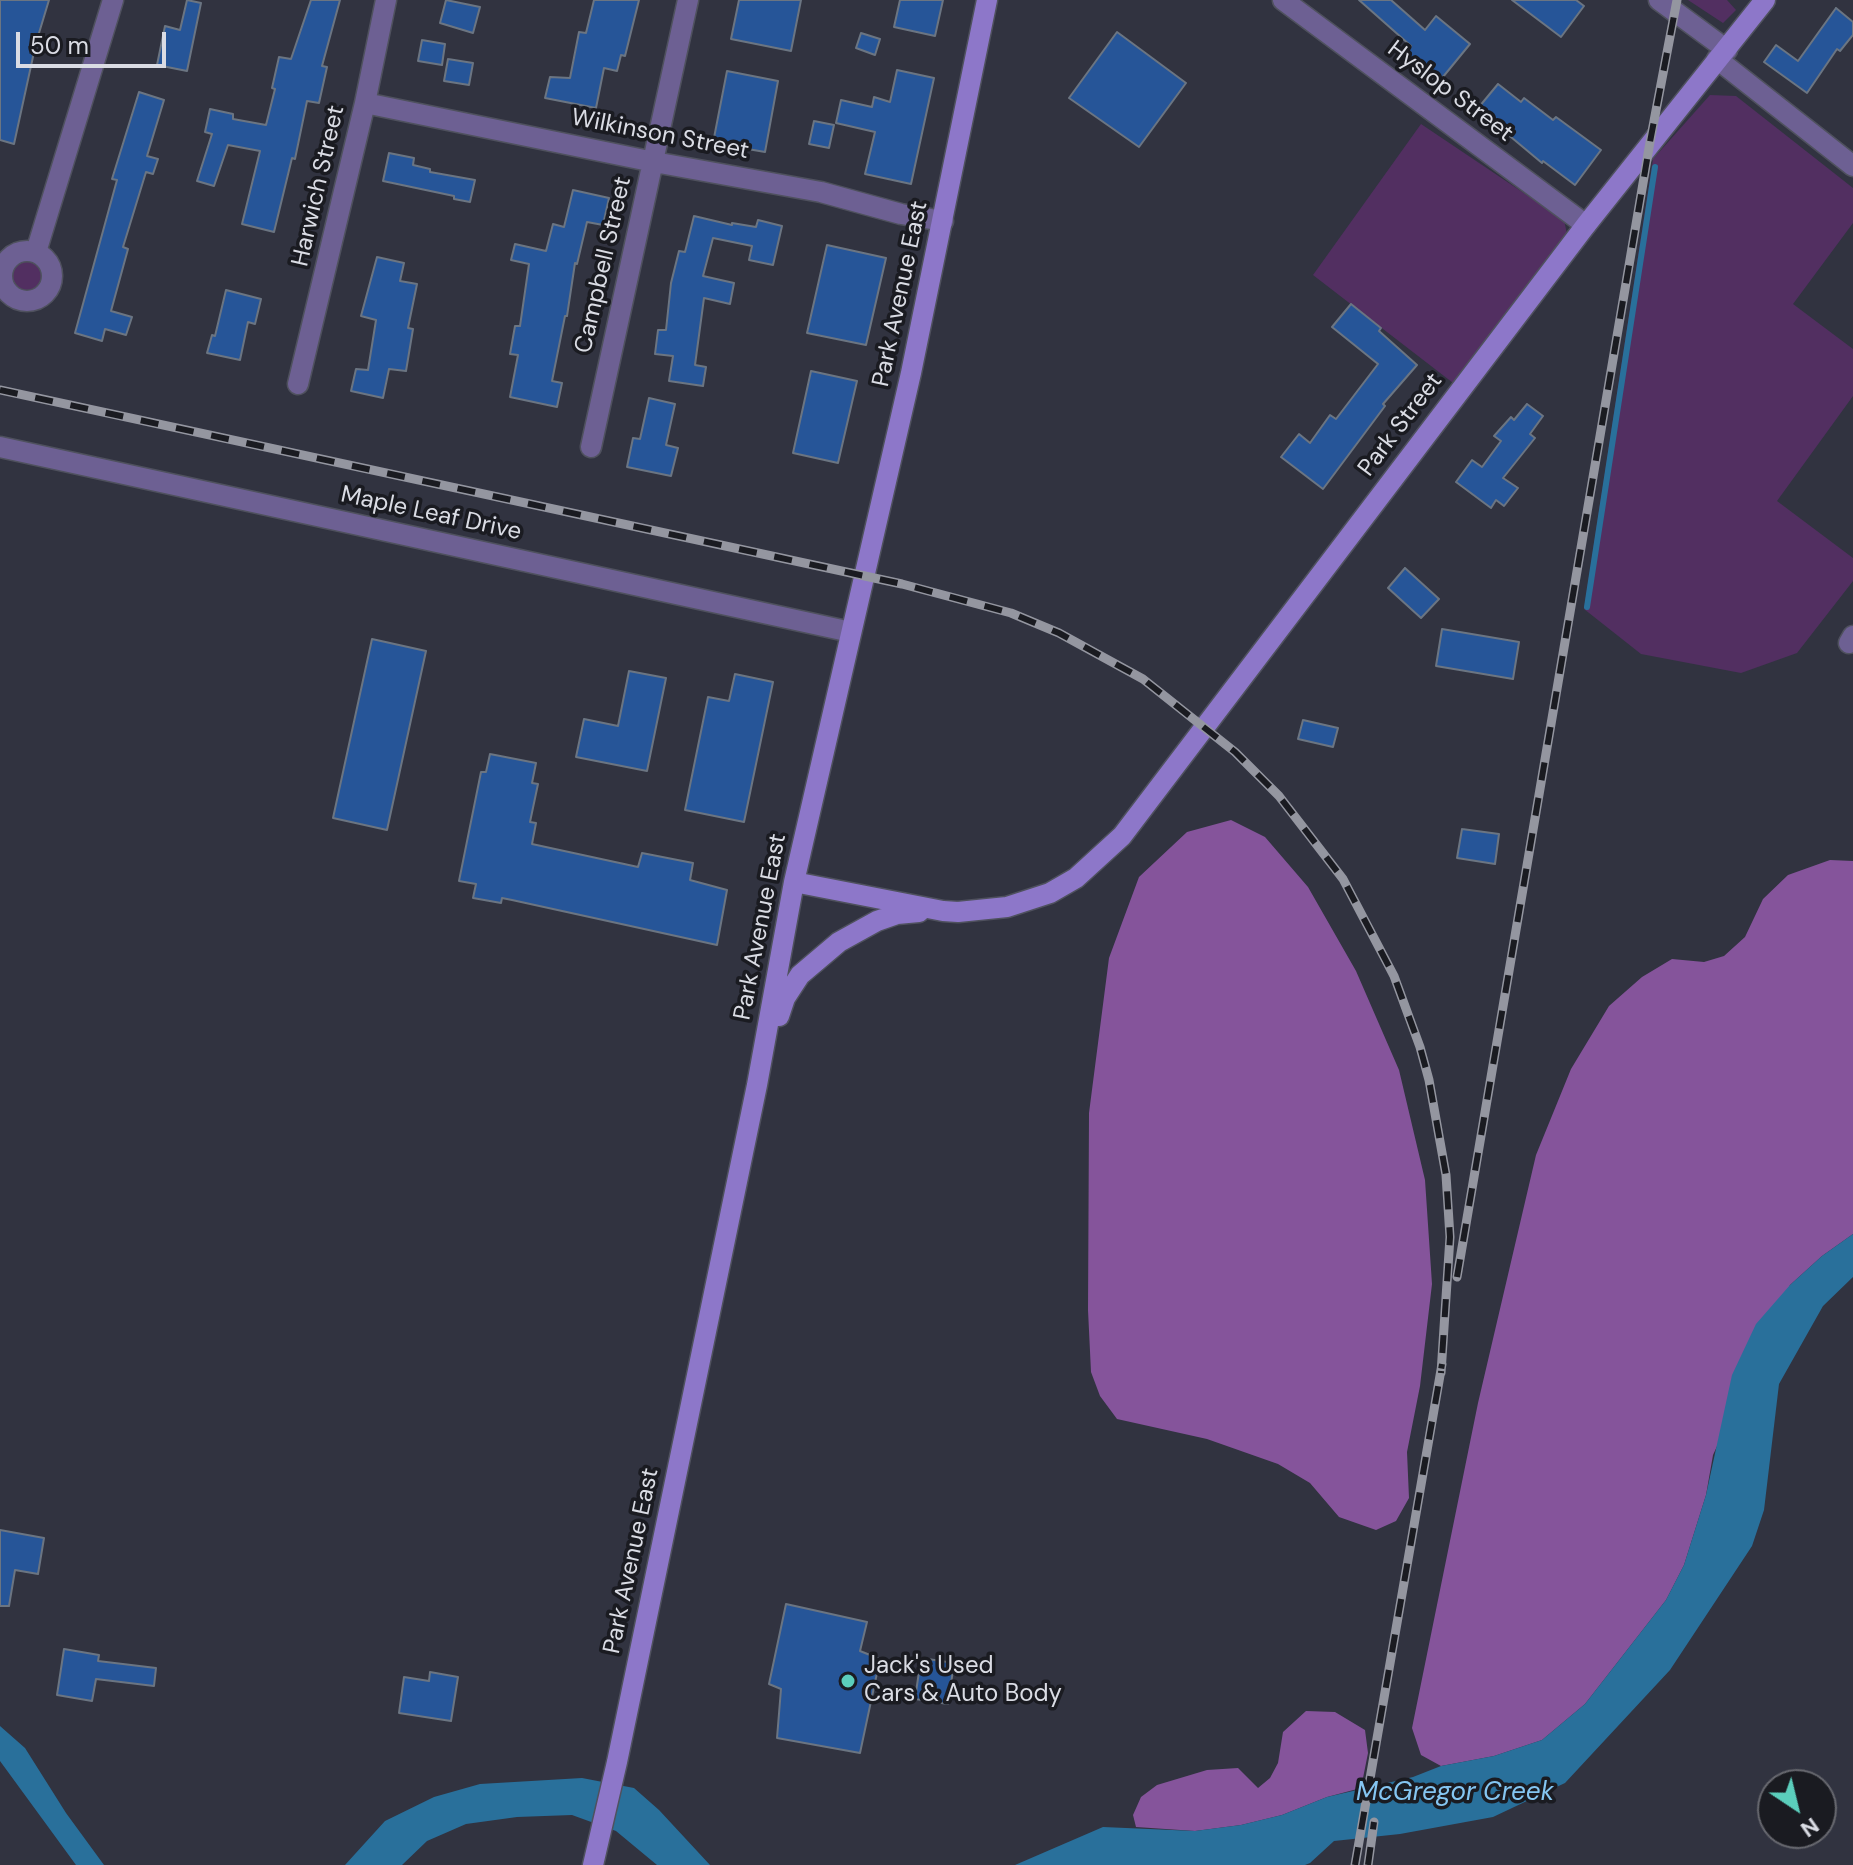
<!DOCTYPE html>
<html>
<head>
<meta charset="utf-8">
<style>
  body { margin:0 }
  #map { position:relative; width:1853px; height:1865px; overflow:hidden; background:#313340; font-family:"DM Sans",sans-serif }
  canvas { display:block }
  .north { position:absolute; left:1757px; top:1769px; width:80px; height:80px; box-sizing:border-box; background:#1a1b21; border:2px solid #67686f; border-radius:50%; rotate:145deg; font-size:22px; font-weight:700; line-height:32px; text-align:center; color:#dadce4 }
  .north::after { content:''; display:block; margin:auto; width:28px; height:36px; background:#5bcebc; clip-path:polygon(50% 0,100% 100%,50% 72%,0 100%) }
  .scale { position:absolute; left:16px; top:32px; width:150px; height:36px; box-sizing:border-box; border:4px solid #dadce4; border-top:0; padding-left:10px; font-size:24px; line-height:28px; white-space:nowrap; color:#dadce4; -webkit-text-stroke:6px #1a1b21; paint-order:stroke }
</style>
</head>
<body>
<div id="map">
<canvas width="1853" height="1865"></canvas>
<div class="north">N</div>
<div class="scale">50 m</div>
</div>
<script>
const g = document.querySelector('canvas').getContext('2d');
g.lineJoin = 'round';
function paint(path, color) {
  g.fillStyle = color;
  g.fill(path, 'evenodd');
}
function shape(rows) {
  const path = new Path2D();
  for (const r of rows) {
    if (r.length === 3) {
      path.moveTo(r[0] + r[2], r[1]);
      path.arc(r[0], r[1], r[2], 0, 2 * Math.PI);
      continue;
    }
    path.moveTo(r[0], r[1]);
    for (let i = 2; i < r.length; i += 2) path.lineTo(r[i], r[i + 1]);
  }
  return path;
}
function stroke(path, color, width, dash) {
  g.strokeStyle = color;
  g.lineWidth = width;
  g.lineCap = dash ? 'butt' : 'round';
  g.setLineDash(dash || []);
  g.stroke(path);
}
function drawText(font, color, halo, rows, align = 'center') {
  g.font = font + ' "DM Sans",sans-serif';
  g.lineWidth = 7;
  g.setLineDash([]);
  g.textBaseline = 'middle';
  g.strokeStyle = halo;
  g.fillStyle = color;
  for (const [text, x, y, turn = 0] of rows) {
    g.save();
    g.translate(x, y);
    g.rotate((+turn || 0) * Math.PI / 180);
    g.textAlign = isNaN(turn) ? turn : align;
    if (halo) g.strokeText(text, 0, 0);
    g.fillText(text, 0, 0);
    g.restore();
  }
}
paint(shape([
  [1688,0,1727,0,1736,10,1723,23],
  [1710,95,1736,96,1853,188,1853,223,1793,304,1853,349,1853,396,1777,501,1853,558,1853,581,1797,653,1741,673,1641,654,1584,609,1653,159],
  [1421,124,1564,220,1567,234,1457,386,1313,275],
  [27,276,14]
]), '#522f61');
paint(shape([
  [1231,820,1265,837,1308,887,1356,971,1399,1070,1425,1180,1432,1284,1420,1386,1407,1452,1409,1498,1396,1521,1376,1530,1339,1517,1310,1483,1278,1464,1207,1439,1117,1419,1100,1396,1091,1372,1088,1310,1089,1113,1109,958,1139,877,1187,832],
  [1830,860,1853,861,1853,1234,1822,1256,1790,1285,1713,1455,1706,1495,1684,1565,1666,1600,1585,1704,1542,1740,1494,1756,1441,1766,1421,1755,1412,1728,1478,1403,1536,1155,1571,1069,1609,1006,1642,977,1672,959,1704,962,1724,956,1745,937,1763,899,1788,875],
  [1306,1711,1335,1712,1365,1730,1368,1753,1361,1788,1327,1797,1282,1815,1241,1825,1195,1831,1136,1827,1133,1815,1141,1797,1157,1785,1207,1770,1238,1768,1258,1788,1270,1778,1278,1763,1283,1732]
]), '#85549b');
paint(shape([
  [1853,1234,1853,1277,1823,1306,1779,1384,1764,1510,1752,1546,1670,1670,1565,1783,1493,1817,1400,1834,1334,1841,1310,1863,1305,1865,1015,1865,1103,1827,1195,1831,1241,1825,1282,1815,1327,1797,1413,1777,1441,1766,1494,1756,1542,1740,1585,1704,1666,1600,1684,1565,1706,1495,1732,1375,1756,1324,1790,1285,1822,1256],
  [0,1726,25,1748,66,1813,104,1865,76,1865,0,1761],
  [582,1778,634,1788,659,1810,710,1865,657,1865,616,1831,572,1815,517,1817,466,1824,427,1841,402,1865,345,1865,385,1821,434,1797,480,1784]
]), '#29709b');
stroke(shape([
  [1587,607,1655,167]
]), '#29709b', 6);
const building = shape([
  [0,0,49,0,36,43,14,144,0,140,0,0],
  [187,0,201,3,187,71,157,65,165,26,180,30,187,0],
  [311,0,340,0,322,66,327,67,319,103,307,101,295,159,292,158,274,232,242,224,260,151,228,145,214,186,197,181,212,134,205,132,210,109,233,114,233,119,266,125,275,89,272,88,279,57,291,59,311,0],
  [446,0,480,7,473,33,440,23,446,0],
  [594,0,639,0,625,56,621,55,617,71,604,68,596,108,545,98,550,77,570,78,579,32,586,33,594,0],
  [739,0,801,0,791,51,731,39,739,0],
  [900,0,943,0,935,36,894,27,900,0],
  [1359,0,1391,0,1425,30,1436,16,1470,44,1438,83,1406,53,1411,46,1359,0],
  [1512,0,1576,0,1584,6,1561,37,1512,0],
  [1836,8,1853,22,1853,35,1840,51,1837,49,1807,93,1764,62,1776,45,1798,61,1836,8],
  [1117,32,1186,83,1139,147,1069,98,1117,32],
  [861,33,880,39,875,55,856,48,861,33],
  [422,40,445,44,442,65,418,61,422,40],
  [448,59,473,63,469,85,444,81,448,59],
  [897,70,934,78,911,184,865,174,875,132,836,123,841,100,872,107,874,97,890,102,897,70],
  [727,71,778,81,765,152,713,143,727,71],
  [1498,84,1521,102,1524,98,1553,120,1556,117,1601,150,1575,185,1543,161,1542,163,1493,122,1490,126,1474,113,1498,84],
  [139,92,164,100,147,156,158,159,153,174,146,172,123,247,128,249,111,311,132,317,126,335,105,329,102,341,75,333,117,180,112,179,139,92],
  [814,121,834,125,829,148,809,144,814,121],
  [389,153,414,158,413,165,430,169,430,172,475,180,470,202,454,199,454,196,383,181,389,153],
  [573,190,609,198,603,225,587,222,577,264,575,263,567,316,565,316,552,381,562,383,557,407,510,397,518,355,510,354,515,326,520,326,529,264,511,260,515,244,546,251,553,224,564,227,573,190],
  [694,216,732,225,732,223,756,227,758,220,782,226,773,265,749,260,752,246,713,238,703,276,734,283,730,304,704,298,695,365,706,367,703,386,669,381,673,356,655,354,658,330,666,330,671,283,679,251,685,252,694,216],
  [827,245,886,258,866,345,807,333,827,245],
  [377,257,404,263,400,281,417,284,408,328,413,329,406,371,389,369,383,398,351,391,356,369,368,370,376,320,361,316,377,257],
  [226,290,261,299,255,324,248,322,240,360,207,353,212,335,215,336,226,290],
  [1351,304,1381,328,1379,331,1417,365,1383,404,1385,406,1323,489,1281,457,1299,434,1310,443,1330,415,1336,419,1378,364,1332,327,1351,304],
  [811,371,857,381,838,463,793,453,811,371],
  [649,398,675,404,666,445,678,448,671,476,627,467,633,438,640,439,649,398],
  [1527,404,1543,416,1530,434,1535,438,1503,478,1518,488,1504,506,1496,500,1491,508,1456,482,1472,460,1482,467,1501,441,1494,436,1511,417,1514,420,1527,404],
  [1405,568,1439,599,1421,618,1388,588,1405,568],
  [1442,629,1519,642,1513,679,1436,666,1442,629],
  [372,639,426,651,387,830,333,818,372,639],
  [629,671,666,678,647,771,576,757,584,719,618,726,629,671],
  [735,674,773,682,744,822,685,810,708,697,729,701,735,674],
  [1303,720,1338,728,1333,747,1298,739,1303,720],
  [490,754,536,763,532,783,538,784,530,822,536,823,532,844,638,867,642,853,693,863,690,880,727,890,717,945,512,900,502,898,501,903,473,898,476,884,459,881,481,772,486,772,490,754],
  [1462,829,1499,834,1495,864,1457,858,1462,829],
  [0,1530,44,1538,38,1574,15,1570,9,1606,0,1606,0,1530],
  [786,1604,867,1622,860,1651,880,1659,860,1753,777,1738,781,1689,769,1684,786,1604],
  [64,1649,99,1655,98,1661,156,1668,154,1686,96,1679,92,1701,57,1695,64,1649],
  [921,1658,954,1663,948,1704,915,1699,921,1658],
  [430,1672,458,1677,451,1721,399,1713,404,1677,429,1681,430,1672]
]);
paint(building, '#265598');
stroke(building, '#6b7582', 2);
const street = shape([
  [1283,0,1586,225],
  [1659,0,1727,50],
  [1717,59,1853,166],
  [365,103,654,162,821,192,901,214,943,221],
  [27,276,25],
  [36,252,113,0],
  [298,384,365,103,386,0],
  [0,447,851,632],
  [591,447,688,0],
  [1849,643,1853,636]
]);
const secondary = shape([
  [794,882,943,911,958,912,1007,907,1050,893,1076,878,1122,836,1586,225,1765,0],
  [779,1016,785,998,800,975,839,942,877,921,897,914,919,912],
  [593,1865,617,1762,757,1085,794,882,911,373,987,0]
]);
stroke(street, '#4f515e', 23);
stroke(secondary, '#4f515e', 23);
stroke(street, '#6d6093', 20);
stroke(secondary, '#8d77c9', 20);
const rail = shape([
  [0,390,902,584,1011,613,1059,633,1143,679,1235,752,1279,796,1343,879,1394,976,1420,1047,1429,1080,1446,1175,1450,1237,1441,1373],
  [1457,1277,1650,142,1677,0],
  [1355,1865,1442,1364],
  [1368,1865,1374,1822]
]);
stroke(rail, '#9496a0', 9);
stroke(rail, '#1a1b21', 6, [18]);
for (const [x, y, r, color] of [
  [848,1681,8,"#5bcebc"]
]) {
  const dot = new Path2D();
  dot.arc(x, y, r, 0, 2 * Math.PI);
  g.fillStyle = color;
  g.fill(dot);
  stroke(dot, '#1a1b21', 3);
}
drawText('24px', '#dadce4', '#1a1b21', [
  ["Hyslop Street",1450,92,37],
  ["Wilkinson Street",660,135,11],
  ["Harwich Street",319,186,-77],
  ["Campbell Street",604,265,-77],
  ["Park Avenue East",901,294,-78],
  ["Park Street",1401,425,-53],
  ["Maple Leaf Drive",431,514,12],
  ["Park Avenue East",761,927,-79],
  ["Park Avenue East",632,1561,-78]
]);
drawText('24px', '#dadce4', '#1a1b21', [
  ["Jack's Used",864,1667],
  ["Cars & Auto Body",864,1695]
], 'left');
drawText('italic 26px', '#85c6f2', '#1a1b21', [
  ["McGregor Creek",1455,1793]
]);
</script>
</body>
</html>
